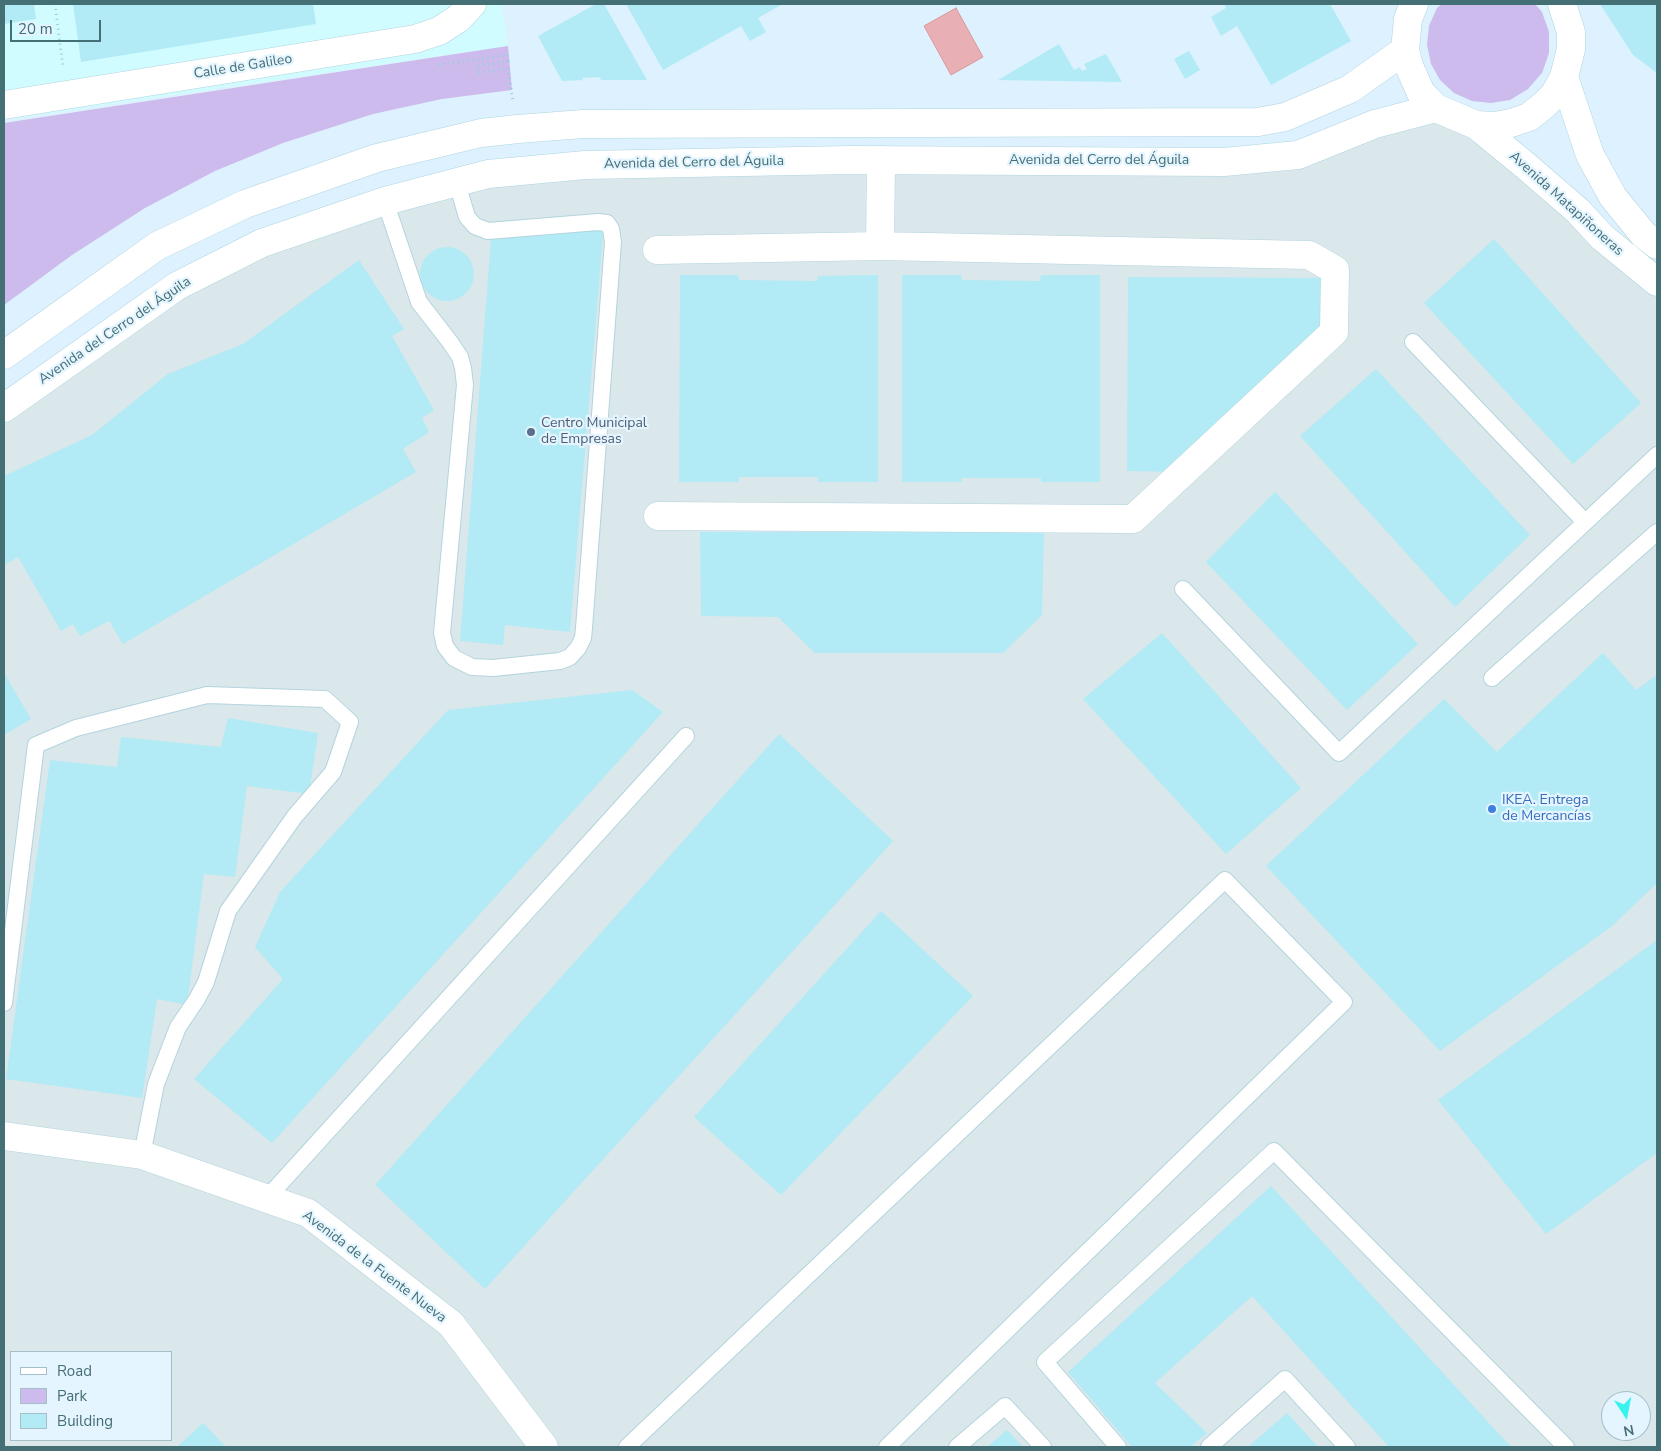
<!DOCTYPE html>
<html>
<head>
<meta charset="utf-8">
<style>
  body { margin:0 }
  #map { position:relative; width:1661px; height:1451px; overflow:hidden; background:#ddf1fe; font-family:"Nunito Sans",sans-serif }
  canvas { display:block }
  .frame { position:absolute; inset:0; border:5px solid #446f75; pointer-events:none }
  .legend { position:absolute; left:10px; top:1351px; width:162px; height:90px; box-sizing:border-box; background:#e5f5ff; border:1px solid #a5bfc8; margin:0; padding:6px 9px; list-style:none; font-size:15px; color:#446f75 }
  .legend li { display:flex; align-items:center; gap:10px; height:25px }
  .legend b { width:25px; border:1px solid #a5bfc8 }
  .north { position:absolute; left:1601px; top:1391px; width:50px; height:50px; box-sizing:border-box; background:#e5f5ff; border:1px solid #a5bfc8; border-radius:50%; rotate:169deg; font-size:14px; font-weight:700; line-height:20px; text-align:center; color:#446f75 }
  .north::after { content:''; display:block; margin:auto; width:18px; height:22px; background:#37f3f0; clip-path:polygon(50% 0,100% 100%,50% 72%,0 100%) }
  .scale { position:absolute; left:10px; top:20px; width:91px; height:22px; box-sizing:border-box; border:2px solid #446f75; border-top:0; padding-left:6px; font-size:15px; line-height:18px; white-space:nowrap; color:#446f75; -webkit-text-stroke:4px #e5f5ff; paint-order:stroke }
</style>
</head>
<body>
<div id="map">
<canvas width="1661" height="1451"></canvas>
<div class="frame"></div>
<ul class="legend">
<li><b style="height:6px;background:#fff"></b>Road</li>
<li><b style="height:14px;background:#ccbbec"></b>Park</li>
<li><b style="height:14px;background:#b2ebf5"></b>Building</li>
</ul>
<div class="north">N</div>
<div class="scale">20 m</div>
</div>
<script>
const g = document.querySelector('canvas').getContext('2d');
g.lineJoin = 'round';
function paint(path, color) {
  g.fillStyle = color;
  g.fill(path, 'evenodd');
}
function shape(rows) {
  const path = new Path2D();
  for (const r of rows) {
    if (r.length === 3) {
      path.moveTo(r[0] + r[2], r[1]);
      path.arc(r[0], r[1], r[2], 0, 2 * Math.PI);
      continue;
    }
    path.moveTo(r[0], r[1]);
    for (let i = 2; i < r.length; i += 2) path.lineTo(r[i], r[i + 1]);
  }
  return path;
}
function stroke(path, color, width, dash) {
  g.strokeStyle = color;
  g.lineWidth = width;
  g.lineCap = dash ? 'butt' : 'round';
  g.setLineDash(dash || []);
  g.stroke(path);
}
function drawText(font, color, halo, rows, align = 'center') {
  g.font = font + ' "Nunito Sans",sans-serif';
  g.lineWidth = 4.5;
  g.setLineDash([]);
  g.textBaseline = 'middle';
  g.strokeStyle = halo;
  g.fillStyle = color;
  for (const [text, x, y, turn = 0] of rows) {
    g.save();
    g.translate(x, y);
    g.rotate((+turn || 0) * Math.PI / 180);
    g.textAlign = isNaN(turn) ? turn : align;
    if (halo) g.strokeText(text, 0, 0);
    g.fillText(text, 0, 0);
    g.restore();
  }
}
paint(shape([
  [4,4,502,4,508,46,4,120]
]), '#d0fcff');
paint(shape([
  [1436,108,1657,282,1657,1447,4,1447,4,408,177,286,488,174,1224,162],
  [11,1352,171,1352,171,1440,11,1440],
  [1611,1401,1641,1401,1641,1431,1611,1431]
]), '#dae7eb');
paint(shape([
  [1442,4,1535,4,1542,12,1549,32,1549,53,1542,73,1528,89,1510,100,1491,103,1472,101,1454,93,1440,80,1431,64,1427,45,1429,26,1437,8],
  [508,46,512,90,442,99,373,114,283,143,215,171,145,208,72,255,4,305,4,123]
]), '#ccbbec');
const water = shape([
  [956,8,983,57,951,75,924,26,956,8]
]);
paint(water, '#e8b0b5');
stroke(water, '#db969b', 1);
paint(shape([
  [4,4,34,4,36,19,4,24],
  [73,4,313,4,316,24,81,62],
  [596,4,604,4,647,80,601,80,600,77,582,78,583,80,562,81,538,36],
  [626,4,783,4,758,18,766,32,750,41,741,26,663,70],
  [1224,4,1330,4,1351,41,1271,85,1237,26,1221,36,1211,17,1226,8],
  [1600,4,1657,4,1657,73,1633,55],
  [1059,44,1074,70,1080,67,1082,71,1087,69,1084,64,1106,54,1122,82,998,80],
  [1189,51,1200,70,1185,79,1174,59],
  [599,229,603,234,570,632,505,625,503,645,460,641,491,239],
  [1494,239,1641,403,1573,464,1424,303],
  [447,274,27],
  [359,260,404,329,392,336,434,410,422,418,429,432,403,449,416,472,123,644,109,621,80,636,73,624,61,631,18,557,6,564,4,559,4,476,92,435,168,374,243,344],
  [680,275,738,275,739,280,817,281,818,276,878,275,878,482,818,482,818,477,739,477,739,482,679,482],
  [902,275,961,275,962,280,1040,281,1041,275,1100,275,1100,482,1041,482,1041,478,961,478,962,482,902,482],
  [1128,277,1321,278,1323,326,1176,472,1127,471],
  [1376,369,1530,535,1455,607,1300,436],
  [1275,492,1418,644,1347,710,1206,562],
  [700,532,1044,532,1042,615,1003,653,815,653,778,617,701,616],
  [1162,633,1301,788,1226,854,1083,699],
  [1603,653,1636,690,1657,675,1657,883,1612,926,1440,1051,1266,866,1444,699,1497,752],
  [4,673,31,719,4,735],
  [632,690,663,712,272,1143,194,1079,283,979,255,947,280,892,448,710],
  [228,718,318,733,309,794,247,786,235,877,204,874,187,1005,157,999,142,1098,6,1079,50,760,117,767,121,737,221,747],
  [779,734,893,841,485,1289,375,1185],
  [881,911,973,996,781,1195,694,1117],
  [1657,940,1657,1153,1546,1234,1438,1100],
  [1271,1186,1511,1447,1389,1447,1252,1296,1155,1383,1207,1433,1190,1447,1132,1447,1068,1372],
  [1287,1413,1318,1447,1248,1447],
  [203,1423,226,1447,177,1447],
  [1007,1430,1023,1447,987,1447]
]), '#b2ebf5');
const lane = shape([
  [385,201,419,302,450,342,460,357,463,368,465,385,442,633,445,646,454,658,472,667,493,668,560,661,570,657,578,648,583,638,584,628,613,242,611,229,607,223,598,222,488,231,475,226,467,217,457,183],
  [1413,342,1585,522],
  [1183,589,1339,753,1657,455],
  [1492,678,1657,532],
  [4,1003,36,745,76,728,207,695,325,699,350,722,333,772,295,816,228,911,206,982,197,999,178,1027,156,1084,142,1155],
  [266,1199,686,736],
  [627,1447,1225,880,1344,1002,887,1447],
  [957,1447,1005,1406,1043,1447],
  [1118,1447,1045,1362,1274,1151,1566,1447],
  [1209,1447,1285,1379,1347,1447]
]);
const street = shape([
  [4,105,415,39,439,31,459,18,472,4],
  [880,246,881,160],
  [657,250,880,246,1309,255,1335,270,1334,332,1133,519,658,516],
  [4,1136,142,1155,308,1213,451,1324,544,1447]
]);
const secondary = shape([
  [1414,4,1408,19,1405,50,1409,66,1421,93,1436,108,1476,125,1495,126,1511,123,1529,117,1544,105,1554,95,1564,77,1571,49,1571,32,1562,4],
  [1564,77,1590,155,1613,197,1644,235,1657,245],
  [1476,125,1526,166,1578,211,1602,237,1657,282],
  [4,355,157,246,245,204,377,158,481,133,518,129,583,124,1258,122,1285,117,1350,89,1405,50],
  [4,408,177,286,262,243,385,201,488,174,585,165,850,160,1224,162,1298,155,1375,124,1436,108]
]);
stroke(lane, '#b3d4dd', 18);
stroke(street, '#b3d4dd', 29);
stroke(secondary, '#afd5e1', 29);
stroke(shape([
  [55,4,63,67],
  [438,65,507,55,508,61,477,66,478,73,508,68,513,101]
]), '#96cfda', 3, [1, 4]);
stroke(lane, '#fff', 16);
stroke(street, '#fff', 28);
stroke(secondary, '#fff', 28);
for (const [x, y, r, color] of [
  [531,432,5,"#5c6f8a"],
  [1492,809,5,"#3f7fe0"]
]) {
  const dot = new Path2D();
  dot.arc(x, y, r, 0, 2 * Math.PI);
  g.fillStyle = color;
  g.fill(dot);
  stroke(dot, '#e5f5ff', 2);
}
drawText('14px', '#446f75', '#e5f5ff', [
  ["Calle de Galileo",243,67,-9],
  ["Avenida del Cerro del Águila",1099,161],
  ["Avenida del Cerro del Águila",694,163,-1],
  ["Avenida Matapiñoneras",1566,204,42],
  ["Avenida del Cerro del Águila",115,331,-34],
  ["Avenida de la Fuente Nueva",374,1267,37]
]);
drawText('14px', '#4e5e75', '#e5f5ff', [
  ["Centro Municipal",541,424],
  ["de Empresas",541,440]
], 'left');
drawText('14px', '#366cbe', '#e5f5ff', [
  ["IKEA. Entrega",1502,801],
  ["de Mercancías",1502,817]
], 'left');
</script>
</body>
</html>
